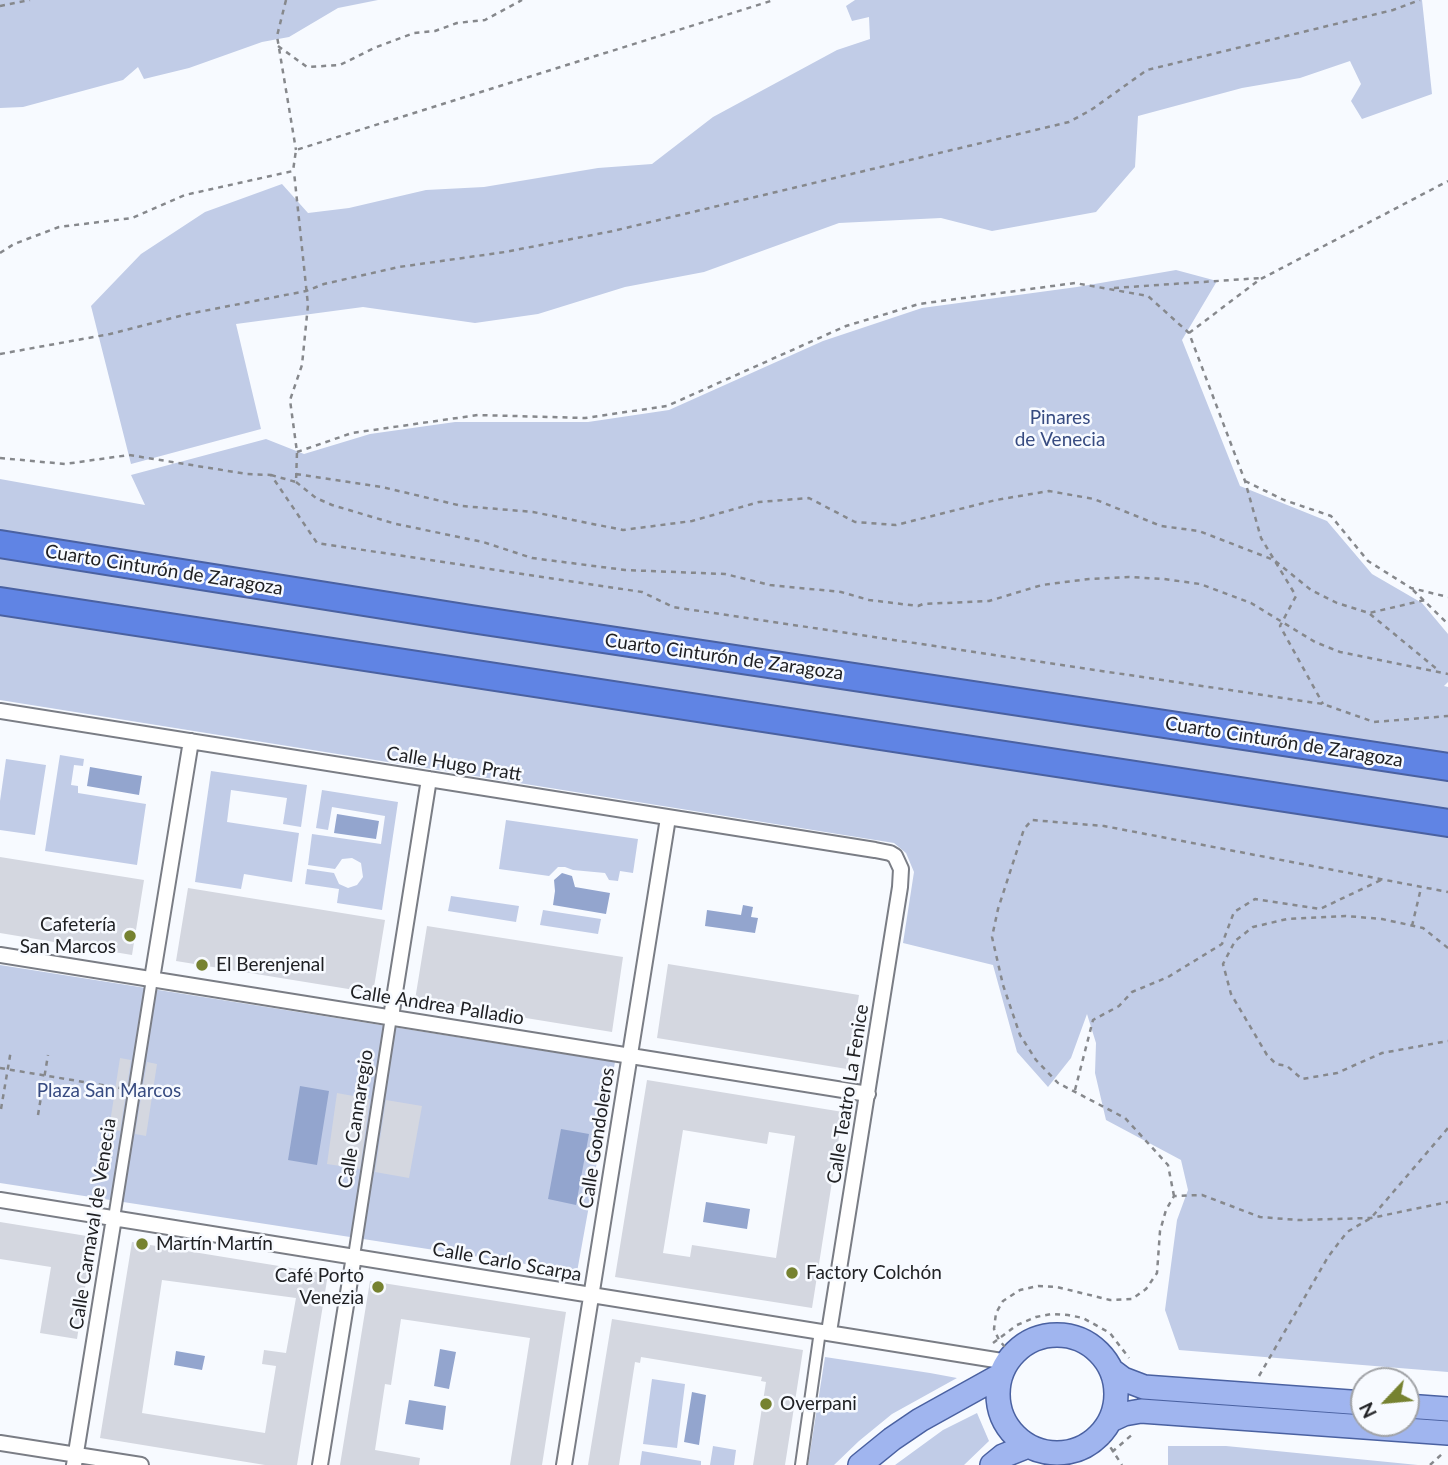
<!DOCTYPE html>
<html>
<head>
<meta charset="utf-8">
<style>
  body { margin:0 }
  #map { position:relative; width:1448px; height:1465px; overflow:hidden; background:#f7faff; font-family:Lato,sans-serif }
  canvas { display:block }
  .north { position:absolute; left:1350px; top:1367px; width:70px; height:70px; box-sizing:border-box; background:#f7faff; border:2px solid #a1a3a7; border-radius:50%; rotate:244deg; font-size:19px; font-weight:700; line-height:28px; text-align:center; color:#202124 }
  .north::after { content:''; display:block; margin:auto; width:24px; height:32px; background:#768230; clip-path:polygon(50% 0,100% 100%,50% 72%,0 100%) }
</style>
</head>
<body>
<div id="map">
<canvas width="1448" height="1465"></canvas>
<div class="north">N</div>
</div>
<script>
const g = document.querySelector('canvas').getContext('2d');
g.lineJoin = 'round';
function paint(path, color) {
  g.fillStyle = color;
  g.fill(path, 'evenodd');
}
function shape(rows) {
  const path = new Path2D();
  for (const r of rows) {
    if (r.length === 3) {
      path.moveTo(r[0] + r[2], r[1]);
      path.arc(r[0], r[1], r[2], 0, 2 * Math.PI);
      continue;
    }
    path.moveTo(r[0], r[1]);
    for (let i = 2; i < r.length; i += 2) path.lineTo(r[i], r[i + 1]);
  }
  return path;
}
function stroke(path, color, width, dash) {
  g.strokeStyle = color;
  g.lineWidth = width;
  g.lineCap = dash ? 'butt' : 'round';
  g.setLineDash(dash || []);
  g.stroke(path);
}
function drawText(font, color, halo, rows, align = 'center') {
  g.font = font + ' Lato,sans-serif';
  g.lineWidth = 5;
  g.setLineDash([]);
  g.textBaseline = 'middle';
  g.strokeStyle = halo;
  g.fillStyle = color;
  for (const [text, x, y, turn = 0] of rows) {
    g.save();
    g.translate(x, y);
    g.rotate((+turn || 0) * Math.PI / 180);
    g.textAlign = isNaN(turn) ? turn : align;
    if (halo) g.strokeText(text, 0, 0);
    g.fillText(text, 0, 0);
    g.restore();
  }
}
paint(shape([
  [0,0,378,0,338,8,289,37,262,42,189,68,144,79,138,67,123,80,23,107,0,108],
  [855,0,1422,0,1432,94,1362,119,1351,101,1361,84,1350,61,1300,78,1242,88,1138,116,1135,167,1096,212,992,231,941,218,839,223,704,272,625,287,538,314,475,323,363,307,236,324,261,429,131,464,91,306,141,254,205,212,282,184,308,213,349,208,426,190,484,187,598,168,652,164,713,117,837,50,870,39,869,17,852,21,846,6],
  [1176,270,1217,281,1182,340,1240,486,1327,521,1372,574,1422,603,1448,634,1448,682,1444,686,1448,687,1448,1372,1179,1350,1165,1310,1177,1220,1188,1190,1181,1160,1106,1120,1095,1073,1096,1043,1087,1014,1071,1058,1048,1087,1017,1052,993,965,903,943,914,872,906,853,894,843,0,700,0,479,145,505,131,475,266,439,304,454,370,434,455,422,588,422,669,410,823,341,922,308,1077,287],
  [60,755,84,759,83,766,74,765,71,785,78,786,78,793,146,804,137,865,45,851],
  [6,759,46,765,35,835,0,830,0,801],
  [211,771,307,785,301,827,283,824,287,798,231,790,227,822,299,833,292,882,244,874,241,889,195,882],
  [322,790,398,802,382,910,337,903,339,889,305,884,307,869,334,873,339,884,348,888,357,885,363,877,361,863,352,858,342,859,335,869,308,865,312,834,381,844,385,816,332,807,328,830,316,828],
  [506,820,638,839,633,873,620,871,618,881,609,880,605,873,573,870,565,867,558,867,549,876,499,869],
  [451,896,519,906,516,922,448,911],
  [543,910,601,919,598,934,540,925],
  [0,965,615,1062,577,1272,0,1183],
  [825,1357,930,1373,957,1378,892,1414,859,1441,834,1465,808,1465],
  [652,1379,685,1384,677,1448,643,1444],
  [977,1413,989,1441,964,1465,895,1465,943,1430],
  [713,1446,736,1450,734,1465,710,1465],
  [1168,1446,1226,1446,1418,1465,1168,1465],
  [642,1451,701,1461,701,1465,640,1465]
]), '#c1cce7');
paint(shape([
  [90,767,142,776,139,795,87,786],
  [337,814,379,821,376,839,334,833],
  [562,873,572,876,575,887,610,893,606,914,553,905,555,891,554,880],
  [743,905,753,907,751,917,758,918,755,933,705,926,707,910,741,915],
  [300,1086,329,1091,317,1165,288,1160],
  [561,1129,589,1134,576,1205,548,1199],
  [706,1202,750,1209,747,1229,703,1222],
  [440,1349,456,1352,449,1389,434,1386],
  [176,1351,205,1356,202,1370,174,1365],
  [692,1392,706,1395,699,1445,684,1442],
  [409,1400,446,1406,443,1430,405,1424]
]), '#93a5ce');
paint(shape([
  [0,857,144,880,132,955,0,933],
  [188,888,385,920,373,993,176,961],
  [427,926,623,957,612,1032,415,1000],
  [668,964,859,995,847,1069,657,1038],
  [120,1058,131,1060,120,1131,109,1129],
  [147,1062,157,1064,146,1136,135,1134],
  [647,1080,843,1112,812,1308,615,1277],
  [683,1130,767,1144,769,1132,795,1136,776,1258,692,1245,690,1257,663,1253],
  [337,1093,370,1099,360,1169,327,1164],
  [386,1100,422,1106,409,1178,375,1172],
  [0,1222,93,1237,77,1339,40,1333,51,1267,0,1259],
  [132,1242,328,1274,297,1465,265,1465,100,1438],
  [162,1280,296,1298,286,1353,264,1350,262,1364,276,1366,265,1433,142,1413],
  [370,1281,566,1312,542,1465,510,1465,530,1338,401,1319,391,1385,385,1384,375,1450,420,1458,419,1465,340,1465],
  [612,1319,803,1350,785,1465,753,1465,766,1382,761,1381,762,1377,641,1357,640,1363,635,1362,619,1465,588,1465]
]), '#d4d7e0');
const pedestrian = shape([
  [114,1218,152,979],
  [354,1256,391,1017],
  [801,1465,820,1331]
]);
const minor = shape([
  [0,711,875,850,890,853,895,856,901,869,900,887,829,1332],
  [0,955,868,1094],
  [152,979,191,741],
  [391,1017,429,779],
  [0,1200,1008,1362],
  [0,1443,141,1465],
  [74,1465,114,1218],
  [320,1465,354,1256],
  [564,1465,668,818]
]);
const primary = shape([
  [1057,1394,59],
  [1111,1370,1123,1379,1144,1387,1364,1403],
  [1406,1406,1448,1409],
  [1111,1420,1124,1414,1141,1411,1448,1433],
  [860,1465,892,1439,920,1420,1001,1375],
  [992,1465,1003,1456,1028,1446]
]);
const motorway = shape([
  [0,544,471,619,1448,767],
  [0,601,1448,823]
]);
stroke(pedestrian, '#7a7d85', 14);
stroke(minor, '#7a7d85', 18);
stroke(primary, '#4a61a1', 26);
stroke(motorway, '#4a61a1', 30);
stroke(shape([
  [286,0,277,36,296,150],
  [0,6,30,0],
  [278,46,307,67,340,65,374,48,414,33,435,31,457,23,485,20,522,0],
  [0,253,14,244,59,227,132,218,185,195,293,171,296,150,774,0],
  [1114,288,1261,278],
  [1189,333,1259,280,1448,181],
  [0,354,110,334,188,314,306,291,324,284,399,267,505,252,613,231,1069,122,1091,110,1147,70,1393,10,1420,0],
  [297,452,352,433,478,415,585,418,667,406,846,326,919,304,1075,283,1148,296,1189,333,1245,481,1261,538,1296,596,1280,626,1323,704],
  [0,458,65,464,129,455,247,474,271,475,317,543,642,592,673,607,1323,704,1374,722,1448,716],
  [296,474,382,487,462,506,533,512,623,530,692,521,759,502,809,498,855,522,896,525,996,500,1049,491,1094,499,1161,526,1199,531,1274,560,1311,590,1337,603,1369,613,1425,600],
  [271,475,296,482,297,452,290,400,302,365,308,305,294,172],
  [1245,481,1284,500,1331,516,1368,561,1411,588,1448,597],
  [296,482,316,498,332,505,396,524,483,542,532,558,625,570,725,574,770,585,841,592,869,600,918,606,923,604,989,601,1042,585,1089,579,1129,577,1164,579,1200,584,1251,603,1315,642,1340,652,1448,674],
  [1413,590,1448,624],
  [1370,614,1438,670],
  [1412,926,1421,888],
  [1448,948,1423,928,1382,919,1346,916,1287,919,1253,927,1235,941,1223,964,1231,994,1267,1055,1276,1064,1287,1066,1302,1079,1337,1073,1382,1053,1448,1041],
  [0,1068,120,1088],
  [1075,1090,1093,1020,1119,1006,1132,992,1168,977,1222,944,1234,912,1255,899,1320,909,1381,880],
  [1,1109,11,1050],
  [38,1115,48,1055],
  [1174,1196,1168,1165,1125,1118,1058,1083,1036,1060,1020,1035,1003,985,992,937,998,909,1024,829,1032,820,1104,826,1448,892],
  [993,1343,1017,1325,1036,1317,1051,1314,1068,1315,1083,1318,1110,1333,1129,1358],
  [1005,1347,999,1340,994,1329,996,1313,1003,1301,1020,1290,1038,1286,1057,1287,1110,1300,1132,1299,1146,1289,1157,1273,1160,1231,1166,1210,1174,1196,1202,1195,1260,1217,1298,1220,1371,1218,1448,1202],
  [1259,1376,1328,1257,1347,1232,1371,1218,1448,1128],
  [1105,1439,1122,1465],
  [1112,1452,1134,1433],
  [1430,1465,1443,1453]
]), '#86888c', 2.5, [5, 5]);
stroke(pedestrian, '#fff', 10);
stroke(minor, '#fff', 14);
stroke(primary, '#a0b5ef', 23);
stroke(motorway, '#6084e4', 26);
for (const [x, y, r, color] of [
  [130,936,7,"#768230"],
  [202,965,7,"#768230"],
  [142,1244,7,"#768230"],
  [792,1273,7,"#768230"],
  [378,1287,7,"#768230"],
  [766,1404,7,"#768230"]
]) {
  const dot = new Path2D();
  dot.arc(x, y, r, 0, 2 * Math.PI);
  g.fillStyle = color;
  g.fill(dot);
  stroke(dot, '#f7faff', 2.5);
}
drawText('19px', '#374b81', '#f7faff', [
  ["Pinares",1060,418],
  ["de Venecia",1060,440],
  ["Plaza San Marcos",109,1091]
]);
drawText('19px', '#202124', '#f7faff', [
  ["Cuarto Cinturón de Zaragoza",164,570,9],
  ["Cuarto Cinturón de Zaragoza",724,657,8],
  ["Cuarto Cinturón de Zaragoza",1284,742,9],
  ["Calle Hugo Pratt",454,764,9],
  ["Calle Andrea Palladio",437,1005,9],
  ["Calle Teatro La Fenice",848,1094,-81],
  ["Calle Cannaregio",356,1119,-81],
  ["Calle Gondoleros",597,1138,-81],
  ["Calle Carnaval de Venecia",93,1224,-81],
  ["Calle Carlo Scarpa",507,1262,10]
]);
drawText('19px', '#202124', '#f7faff', [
  ["Cafetería",116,925,"right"],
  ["San Marcos",116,947,"right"],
  ["El Berenjenal",216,965],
  ["Martín Martín",156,1244],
  ["Factory Colchón",806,1273],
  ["Café Porto",364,1276,"right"],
  ["Venezia",364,1298,"right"],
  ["Overpani",780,1404]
], 'left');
</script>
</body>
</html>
